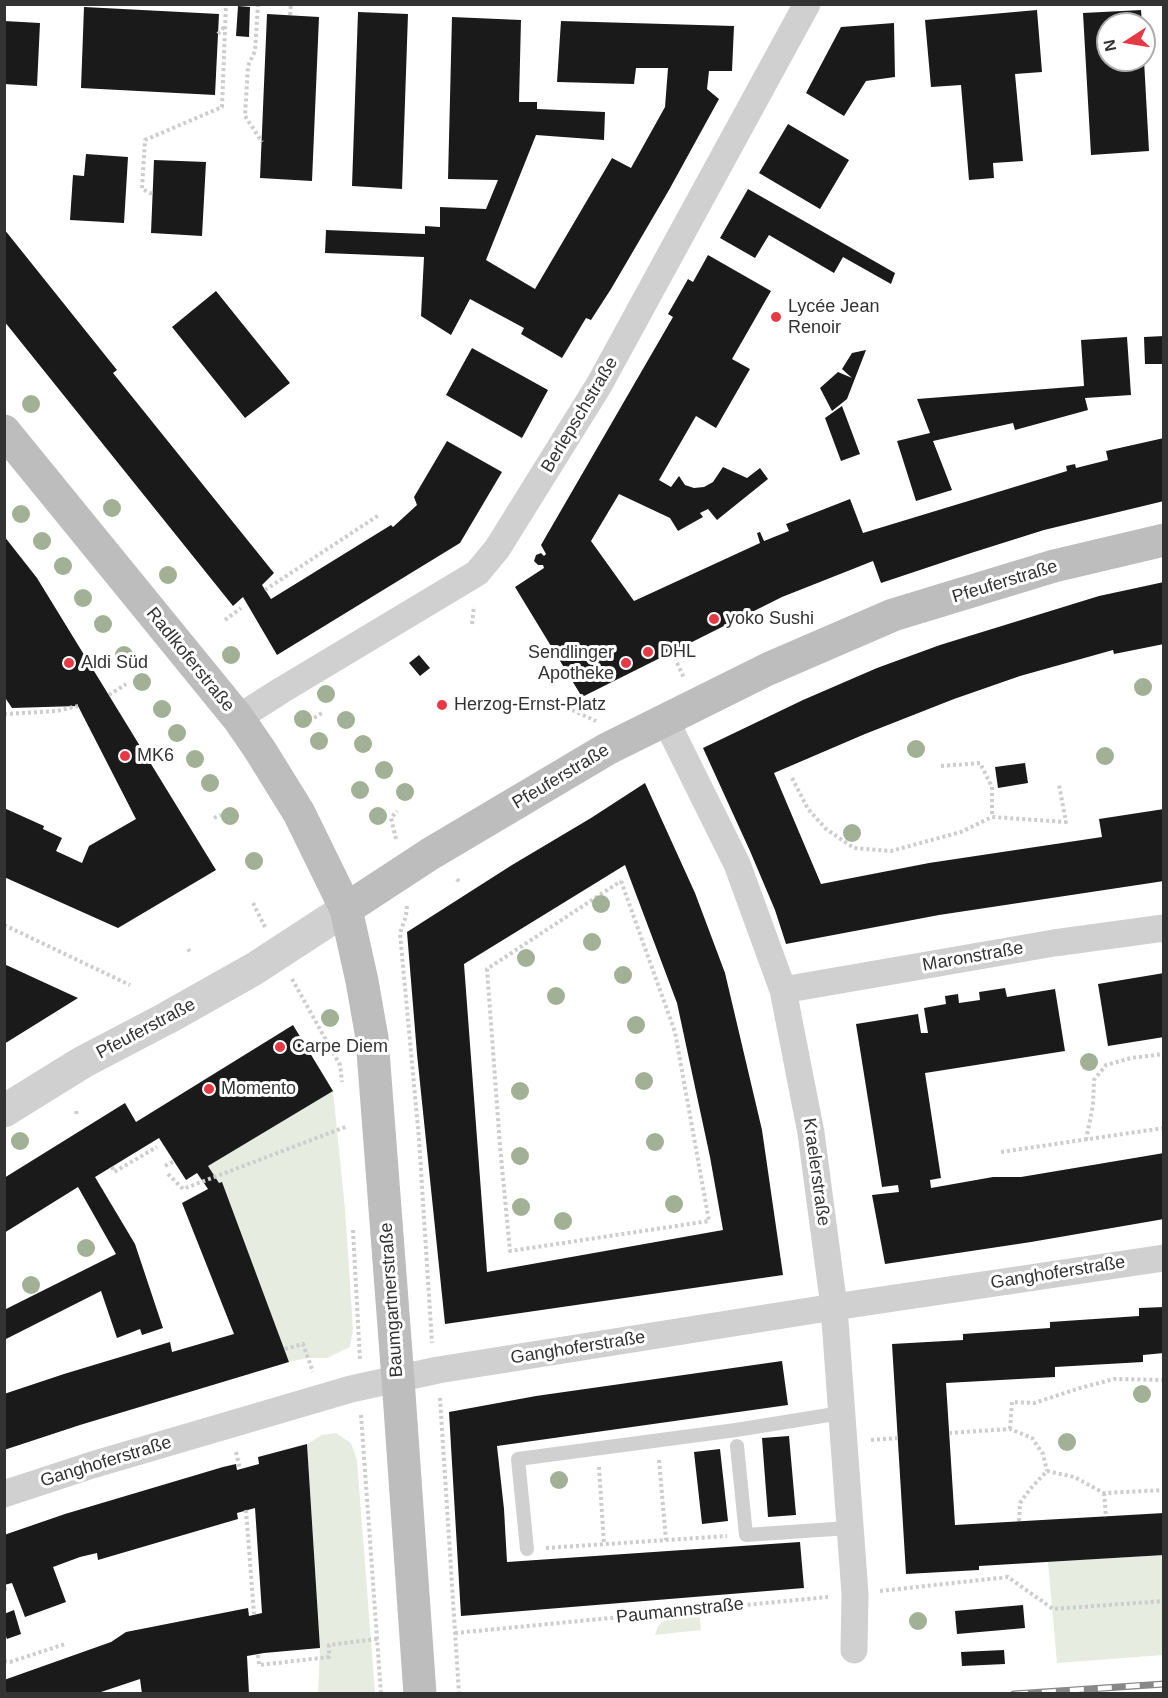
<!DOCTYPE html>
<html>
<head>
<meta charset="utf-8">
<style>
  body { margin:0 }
  #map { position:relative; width:1168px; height:1698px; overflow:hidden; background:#fff; font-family:Helvetica,sans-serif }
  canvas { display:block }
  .frame { position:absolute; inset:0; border:6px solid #333; pointer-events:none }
  .north { position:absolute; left:1096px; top:12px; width:60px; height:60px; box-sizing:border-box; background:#fff; border:2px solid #adadad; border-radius:50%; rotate:258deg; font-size:16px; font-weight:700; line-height:24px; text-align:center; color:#333 }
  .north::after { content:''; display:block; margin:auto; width:21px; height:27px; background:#e63946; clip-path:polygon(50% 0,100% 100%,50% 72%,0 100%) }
</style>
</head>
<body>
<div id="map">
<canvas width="1168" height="1698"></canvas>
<div class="frame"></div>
<div class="north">N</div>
</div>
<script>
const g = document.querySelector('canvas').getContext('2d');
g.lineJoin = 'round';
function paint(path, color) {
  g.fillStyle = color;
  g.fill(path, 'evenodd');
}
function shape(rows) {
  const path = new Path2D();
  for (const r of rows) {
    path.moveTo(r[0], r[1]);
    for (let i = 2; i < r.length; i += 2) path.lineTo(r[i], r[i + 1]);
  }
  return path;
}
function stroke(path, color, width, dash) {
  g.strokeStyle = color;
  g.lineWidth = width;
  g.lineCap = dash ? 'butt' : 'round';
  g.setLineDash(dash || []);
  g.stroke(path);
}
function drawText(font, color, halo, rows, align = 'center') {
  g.font = font + ' Helvetica,sans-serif';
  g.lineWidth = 6;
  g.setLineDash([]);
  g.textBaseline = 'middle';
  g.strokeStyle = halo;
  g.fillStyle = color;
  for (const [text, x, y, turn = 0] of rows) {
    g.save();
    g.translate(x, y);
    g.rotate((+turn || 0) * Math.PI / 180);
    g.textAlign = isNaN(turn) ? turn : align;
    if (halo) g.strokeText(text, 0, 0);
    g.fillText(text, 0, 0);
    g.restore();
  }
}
paint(shape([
  [333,1091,345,1209,353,1329,350,1347,327,1358,308,1358,289,1362,222,1183,219,1183,208,1166],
  [336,1433,351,1443,357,1460,375,1693,318,1693,320,1648,307,1444,322,1435],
  [1163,1555,1163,1655,1057,1663,1048,1562],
  [699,1609,701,1630,655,1635,658,1626,666,1619,667,1612]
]), '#e6ecdf');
paint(shape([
  [238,6,250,7,249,37,236,36],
  [84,7,219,14,215,95,81,88],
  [1037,10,1042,72,1015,74,1023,161,993,163,994,178,969,180,961,85,931,87,925,20],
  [1141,10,1142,24,1108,24,1108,60,1144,60,1149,151,1091,155,1083,13],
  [358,12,408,14,402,189,352,186],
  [267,14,319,17,312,181,260,178],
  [452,17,521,20,519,102,537,102,537,109,605,112,604,140,536,135,486,260,535,289,612,158,631,168,665,107,668,68,636,68,634,84,557,82,561,21,734,26,732,71,709,71,707,89,719,99,669,190,611,289,591,320,586,318,562,358,521,334,524,328,470,299,451,335,421,316,424,257,325,253,326,230,425,234,425,226,440,227,440,207,486,209,498,180,448,179],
  [4,21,40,23,37,86,4,84],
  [894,23,895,77,866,81,844,116,806,93,841,27],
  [788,124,849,160,820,209,759,173],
  [86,154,128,157,124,223,70,220,73,175,84,176],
  [154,160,206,162,202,236,151,233],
  [748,189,895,273,891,284,843,257,834,273,769,235,755,258,720,238],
  [4,229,117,370,113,373,274,573,262,585,271,599,391,525,393,527,417,505,414,497,447,441,502,472,460,543,277,655,243,597,233,606,4,321],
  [708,255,771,291,732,359,750,369,716,428,696,416,659,480,671,487,679,476,685,485,694,488,704,487,713,482,723,467,747,478,760,468,768,479,717,520,708,509,700,513,703,517,678,531,670,518,619,494,591,541,634,601,760,543,757,533,760,532,764,541,789,531,786,524,850,499,863,533,1067,471,1066,466,1075,464,1076,468,1108,460,1106,451,1164,438,1164,501,1044,530,971,553,881,583,873,561,782,597,582,697,515,587,544,568,543,565,538,565,534,561,536,555,541,553,544,556,546,554,541,545,673,317,668,314,688,279,693,282],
  [216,291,290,383,245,418,172,327],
  [1164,336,1164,364,1145,364,1144,337],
  [1127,337,1131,395,1085,398,1088,410,1015,430,1013,423,933,441,952,490,916,501,897,441,930,433,917,399,1084,386,1081,340],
  [472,348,548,390,522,438,446,395],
  [866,350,847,399,832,411,820,388,838,372,852,378,842,369,852,353],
  [842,406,860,454,841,461,825,418],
  [4,536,37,578,216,870,118,928,4,877,4,808,44,826,43,829,62,838,56,851,82,863,89,846,136,819,78,706,12,708,4,696],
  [1164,582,1164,644,1114,654,1113,650,1020,676,954,699,865,734,774,773,821,884,929,863,1102,837,1099,819,1164,809,1164,881,939,915,786,944,775,910,750,851,703,748,803,700,877,668,940,645,1099,596],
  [419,655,430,668,420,676,409,663],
  [1025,763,1028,783,998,788,995,767],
  [645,783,695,893,725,973,762,1130,783,1275,445,1324,417,1054,407,932,512,865,591,818],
  [625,865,677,1003,710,1157,723,1230,487,1272,464,964],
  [4,964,78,998,4,1044],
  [1164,973,1164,1037,1108,1046,1098,984],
  [1005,988,1007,997,1055,989,1065,1051,925,1073,941,1178,930,1180,931,1188,993,1177,1021,1177,1164,1153,1164,1219,1031,1242,885,1264,872,1195,899,1192,898,1185,882,1187,856,1024,918,1014,921,1033,928,1033,924,1008,946,1004,945,996,958,994,959,1003,980,1000,979,992],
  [293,1025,333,1091,208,1166,219,1183,222,1182,289,1362,80,1425,4,1450,4,1394,64,1374,170,1342,172,1352,234,1334,182,1203,208,1189,197,1173,186,1180,159,1138,95,1177,135,1244,163,1328,142,1335,140,1329,117,1338,101,1291,4,1340,4,1310,116,1254,78,1187,4,1233,4,1178,125,1103,136,1122],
  [1164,1307,1164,1353,1143,1355,1143,1362,1055,1367,1055,1377,946,1383,955,1525,1164,1513,1164,1555,979,1566,979,1570,906,1574,892,1344,963,1340,963,1334,1050,1328,1050,1322,1139,1316,1139,1308],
  [782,1361,788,1405,497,1446,504,1509,507,1562,800,1542,804,1588,461,1616,449,1412,536,1396],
  [789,1436,796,1515,768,1517,762,1438],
  [307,1444,320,1648,264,1653,247,1656,249,1694,142,1694,140,1679,95,1694,4,1694,4,1680,111,1642,126,1632,248,1608,249,1616,262,1613,255,1508,237,1513,238,1519,98,1560,97,1553,80,1557,53,1567,66,1602,25,1617,12,1583,4,1585,4,1535,65,1514,223,1467,236,1464,237,1470,259,1464,258,1457],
  [720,1449,728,1521,702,1524,694,1452],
  [1023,1605,1025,1628,957,1634,955,1611],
  [14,1610,21,1634,7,1639,4,1632,4,1614],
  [1004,1650,1005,1664,962,1666,961,1652]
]), '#1a1a1a');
stroke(shape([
  [258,4,255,51,248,66,245,116,262,142],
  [290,15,291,4],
  [218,34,225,26],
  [152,194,142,189,145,140,222,107,226,4],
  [265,590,379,515],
  [225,620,241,608],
  [472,624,474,606],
  [672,652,684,678],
  [109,695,126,684],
  [572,710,596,721],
  [4,714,57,711,78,706],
  [309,721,322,713],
  [941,766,980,763,992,787,992,817],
  [792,778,808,809,826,829,854,848,891,851,961,832,992,817,1066,822,1059,785],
  [214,818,221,815],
  [396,839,391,818,397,811],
  [457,879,460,883],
  [621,881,675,1032,709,1221,510,1251,500,1146,487,969,621,881],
  [253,903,265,927],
  [407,906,406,916,400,933,419,1139,432,1343],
  [4,925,130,985],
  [188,949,190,952],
  [292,979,340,1065,342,1082],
  [76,1111,77,1115],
  [1086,1140,1093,1105,1094,1080,1106,1065,1131,1058,1164,1054],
  [1001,1152,1164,1128],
  [165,1166,174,1161],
  [112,1167,114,1172,157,1147],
  [168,1174,183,1189,348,1126],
  [353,1230,360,1360],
  [285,1349,303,1344,313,1372],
  [440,1398,459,1694],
  [361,1415,381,1694],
  [1010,1429,1012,1402,1034,1403,1080,1388,1114,1379,1164,1380],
  [949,1433,1010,1429,1032,1438,1043,1454,1047,1471],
  [871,1440,898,1438],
  [236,1452,240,1469],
  [659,1460,666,1540],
  [599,1467,604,1544],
  [1104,1493,1106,1517],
  [246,1510,254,1614],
  [1019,1521,1020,1503,1030,1489,1047,1471,1074,1477,1104,1493,1164,1490],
  [546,1548,727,1536],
  [4,1589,7,1589],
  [880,1591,1008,1577,1053,1609,1164,1601],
  [455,1633,828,1597],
  [258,1655,259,1665,329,1657,329,1645,377,1639],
  [4,1661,10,1662,65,1644]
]), '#cdcdcd', 4, [3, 3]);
stroke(shape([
  [737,1446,746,1535,849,1528],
  [527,1549,518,1459,736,1430,841,1413]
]), '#d0d0d0', 14);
stroke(shape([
  [238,718,282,690,477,573,497,549,599,385,807,4],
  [665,719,737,864,783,990,811,1133,834,1307,855,1594,854,1650],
  [783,990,1054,943,1164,928],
  [4,1494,92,1465,351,1389,438,1370,834,1307,1164,1258]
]), '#d0d0d0', 27);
stroke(shape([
  [4,1111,83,1062,167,1018,254,969,346,909]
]), '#d0d0d0', 33);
stroke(shape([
  [4,431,238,718,260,750,299,813,346,909,362,981,372,1038,398,1379,420,1694],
  [346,909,430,854,607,749,768,669,893,615,1054,566,1164,540]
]), '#bdbdbd', 33);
const rail = shape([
  [1014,1694,1164,1684]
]);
stroke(rail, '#888', 7);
stroke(rail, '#fff', 4.5, [14]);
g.fillStyle = '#a2b095';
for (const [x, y] of [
  [31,404],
  [112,508],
  [21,514],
  [42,541],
  [63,566],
  [168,575],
  [83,598],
  [103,624],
  [124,655],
  [231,655],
  [142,682],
  [1143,687],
  [326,694],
  [162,709],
  [303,719],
  [346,720],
  [177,733],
  [319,741],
  [363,744],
  [916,749],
  [1105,756],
  [195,759],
  [384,770],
  [210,783],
  [360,790],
  [405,792],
  [230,816],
  [378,816],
  [852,833],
  [254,861],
  [601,904],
  [592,942],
  [526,958],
  [623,975],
  [556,996],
  [330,1018],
  [636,1025],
  [1089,1062],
  [644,1081],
  [520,1091],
  [20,1141],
  [655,1142],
  [520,1156],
  [674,1204],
  [521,1207],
  [563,1221],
  [86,1248],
  [31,1285],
  [1142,1394],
  [1067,1442],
  [559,1480],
  [918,1621]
]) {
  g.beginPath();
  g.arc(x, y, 9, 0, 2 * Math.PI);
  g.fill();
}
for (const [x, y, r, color] of [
  [776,317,6,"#e63946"],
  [714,619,6,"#e63946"],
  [648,652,6,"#e63946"],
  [69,663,6,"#e63946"],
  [626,663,6,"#e63946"],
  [442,705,6,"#e63946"],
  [125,756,6,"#e63946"],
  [280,1047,6,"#e63946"],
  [209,1089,6,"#e63946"]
]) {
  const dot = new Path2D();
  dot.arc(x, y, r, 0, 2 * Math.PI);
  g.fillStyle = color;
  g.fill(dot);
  stroke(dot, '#fff', 2);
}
drawText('18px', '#333', '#fff', [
  ["Lycée Jean",788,307],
  ["Renoir",788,328],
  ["yoko Sushi",726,619],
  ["DHL",660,652],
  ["Sendlinger",614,653,"right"],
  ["Apotheke",614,674,"right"],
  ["Aldi Süd",81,663],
  ["Herzog-Ernst-Platz",454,705],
  ["MK6",137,756],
  ["Carpe Diem",292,1047],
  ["Momento",221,1089]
], 'left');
drawText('18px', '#333', '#fff', [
  ["Berlepschstraße",580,415,-59],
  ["Pfeuferstraße",1005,582,-17],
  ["Radlkoferstraße",190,660,51],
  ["Pfeuferstraße",561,777,-31],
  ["Maronstraße",973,957,-10],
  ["Pfeuferstraße",146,1029,-28],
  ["Kraelerstraße",816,1172,82],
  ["Ganghoferstraße",1058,1273,-9],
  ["Baumgartnerstraße",392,1300,-94],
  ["Ganghoferstraße",578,1348,-9],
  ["Ganghoferstraße",106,1462,-17],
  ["Paumannstraße",680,1611,-6]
]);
</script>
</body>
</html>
